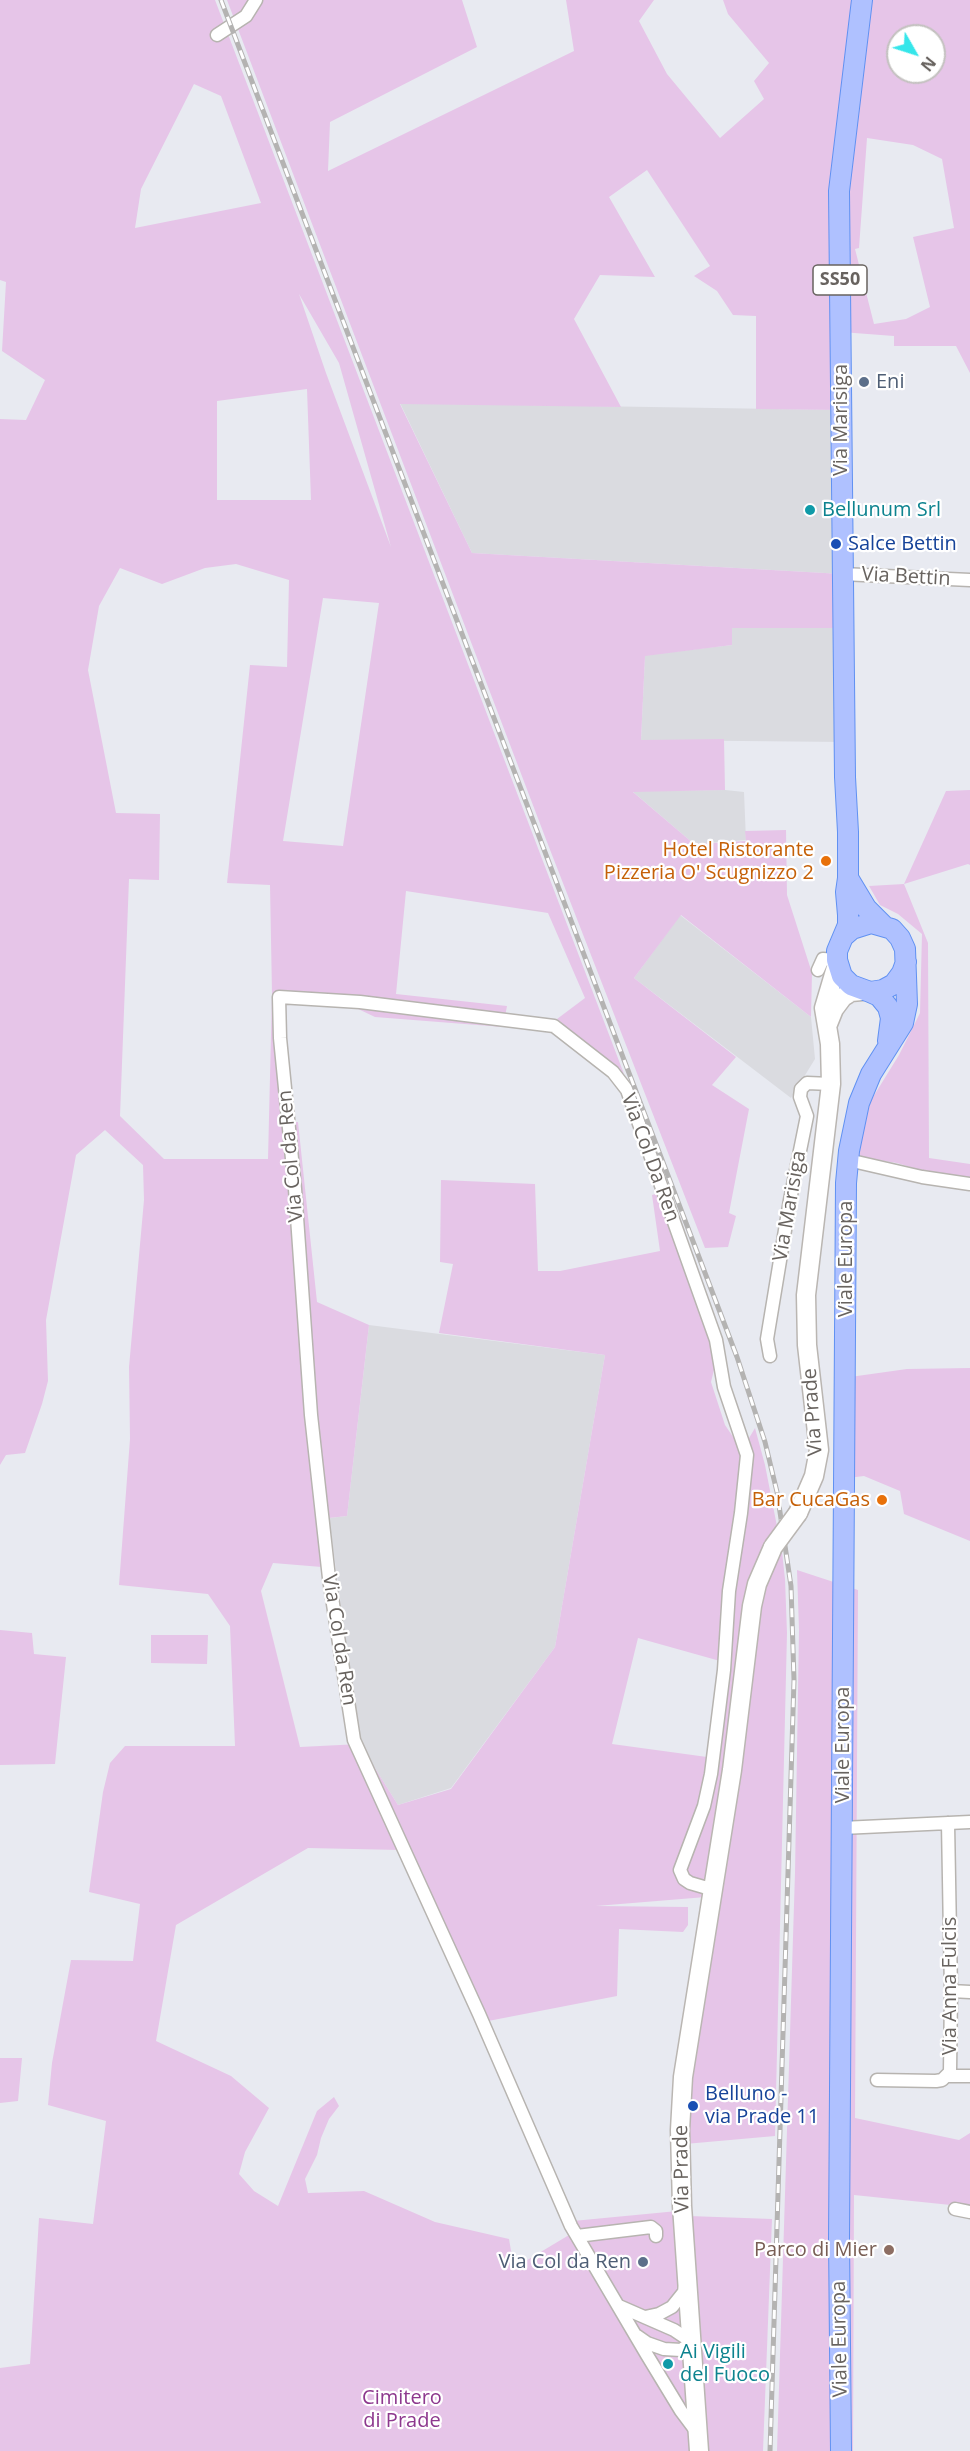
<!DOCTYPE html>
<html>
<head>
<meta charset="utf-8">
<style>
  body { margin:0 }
  #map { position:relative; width:970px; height:2451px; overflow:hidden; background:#e8eaf1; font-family:"Open Sans",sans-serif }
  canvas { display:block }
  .north { position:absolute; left:886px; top:24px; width:60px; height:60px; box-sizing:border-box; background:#fff; border:2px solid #c3c1bf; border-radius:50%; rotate:129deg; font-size:16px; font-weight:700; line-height:24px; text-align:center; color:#68635f }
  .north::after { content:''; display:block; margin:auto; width:21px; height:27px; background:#35e6ea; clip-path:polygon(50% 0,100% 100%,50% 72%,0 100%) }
</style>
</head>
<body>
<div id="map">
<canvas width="970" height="2451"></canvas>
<div class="north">N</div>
</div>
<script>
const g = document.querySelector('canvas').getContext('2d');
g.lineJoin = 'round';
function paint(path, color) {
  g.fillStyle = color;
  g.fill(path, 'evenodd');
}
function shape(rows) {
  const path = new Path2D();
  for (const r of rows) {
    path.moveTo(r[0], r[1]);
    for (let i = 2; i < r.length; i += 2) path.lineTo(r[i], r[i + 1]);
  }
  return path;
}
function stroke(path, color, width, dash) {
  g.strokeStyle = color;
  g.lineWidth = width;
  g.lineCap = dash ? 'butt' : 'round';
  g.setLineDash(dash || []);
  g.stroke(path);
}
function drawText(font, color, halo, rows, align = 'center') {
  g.font = font + ' "Open Sans",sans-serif';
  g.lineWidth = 4.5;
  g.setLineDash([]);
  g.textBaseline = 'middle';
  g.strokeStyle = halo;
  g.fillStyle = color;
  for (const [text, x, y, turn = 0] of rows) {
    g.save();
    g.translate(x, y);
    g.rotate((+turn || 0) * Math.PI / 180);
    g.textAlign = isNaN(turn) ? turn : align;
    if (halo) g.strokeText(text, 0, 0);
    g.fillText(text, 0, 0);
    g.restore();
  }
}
paint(shape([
  [400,403,840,410,842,574,472,553],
  [732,628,843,628,844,742,641,740,645,655,732,645],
  [725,790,744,792,746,840,694,844,632,791],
  [680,915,811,1017,815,1059,791,1098,634,978],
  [369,1325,605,1355,555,1647,451,1788,398,1805,360,1744,329,1518,347,1516]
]), '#dadbe0');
paint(shape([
  [0,0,215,0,624,1074,557,1019,585,998,548,913,406,891,396,994,507,1006,503,1027,375,1017,335,998,281,995,286,1122,298,1122,317,1302,369,1325,347,1516,329,1518,334,1568,273,1563,261,1591,300,1747,360,1744,398,1805,451,1789,555,1647,605,1355,439,1333,453,1264,440,1262,441,1180,535,1184,538,1271,560,1271,660,1251,652,1195,669,1190,722,1337,711,1382,725,1425,742,1450,755,1428,765,1465,782,1552,785,1579,787,1633,775,2136,685,2144,691,2062,718,1896,596,1906,688,1907,688,1925,683,1932,619,1929,617,1996,483,2022,400,1850,308,1848,176,1925,156,2041,231,2076,269,2108,245,2152,239,2174,254,2191,278,2206,317,2111,334,2097,339,2106,329,2119,321,2138,317,2155,305,2179,308,2193,364,2191,435,2222,509,2239,514,2268,579,2229,573,2221,688,2210,689,2216,772,2219,763,2451,0,2451,0,2368,30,2364,39,2218,93,2224,106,2121,48,2105,52,2063,71,1960,133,1961,140,1904,89,1892,103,1792,110,1763,125,1746,235,1746,230,1626,208,1594,119,1585,130,1439,129,1367,144,1200,143,1165,105,1130,76,1155,46,1320,48,1381,42,1404,25,1453,6,1455,0,1465,0,419,26,420,45,380,2,351,6,282,0,280],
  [194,84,221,96,261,203,135,228,141,189],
  [299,294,339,363,391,547,326,373],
  [307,389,311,500,217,500,217,401],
  [236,564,289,580,287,667,250,665,227,883,270,885,272,994,268,1159,164,1159,120,1116,129,879,159,880,160,814,116,813,88,670,99,606,120,568,162,584,205,568],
  [323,598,379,603,343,846,283,841],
  [638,1638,720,1661,707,1757,612,1744],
  [227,0,462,0,477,47,330,122,328,171,574,51,566,0,654,0,639,21,667,74,720,138,764,99,754,81,769,63,728,14,723,0,970,0,970,373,956,346,894,346,894,336,841,332,840,410,756,409,756,316,733,315,717,291,694,276,710,266,647,170,609,197,655,277,600,275,574,319,621,407,400,404,472,553,842,574,843,628,732,628,732,645,645,656,641,740,724,739,725,790,633,792,694,844,746,841,745,831,786,830,787,895,812,973,811,1017,681,915,634,978,736,1057,712,1085,749,1109,729,1213,736,1216,728,1247,705,1248,547,842],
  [898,36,934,36,934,72,898,72],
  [867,138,913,145,942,159,954,228,913,237,930,307,906,319,874,324,855,249,859,248],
  [970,790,970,865,968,864,904,884,928,943,929,1158,970,1164,970,1181,954,1180,897,1163,858,1157,870,1102,899,1055,920,1013,922,934,898,914,880,905,869,886,904,884,946,791],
  [970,1368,970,1541,904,1514,900,1491,864,1476,848,1478,850,1377,907,1369],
  [797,1570,858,1590,855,2118,959,2140,970,2133,970,2207,854,2195,853,2451,777,2451,795,1873,799,1630],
  [0,1630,32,1633,34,1654,66,1657,55,1764,0,1765],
  [151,1635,208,1635,207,1664,151,1663],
  [0,2058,22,2058,18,2101,0,2103]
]), '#e6c5e8');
const street = shape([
  [217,35,246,16,256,0],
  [842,574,970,580],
  [818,970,823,959,837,960],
  [848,1160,922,1177,970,1184],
  [770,1356,767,1339,790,1200,807,1116,800,1097,801,1089,807,1083,831,1084],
  [842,1828,970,1822],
  [951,1991,970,1992],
  [946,2076,970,2076],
  [877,2080,936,2081,942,2080,950,2072,951,1991,948,1823],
  [955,2209,970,2212],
  [577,2236,651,2227,656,2231,656,2236],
  [619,2306,674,2330,692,2342,681,2350,664,2349,647,2343,637,2336],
  [645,2317,659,2314,672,2307,684,2292,685,2286],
  [696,2431,681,2411,647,2355,571,2226,479,2014,354,1740,329,1578,311,1415,295,1189,280,1038,279,997,360,1002,554,1026,613,1072,627,1090,716,1340,724,1387,747,1455,741,1513,729,1591,724,1670,711,1774,704,1806,680,1870,684,1879,690,1883,714,1890]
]);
const secondary = shape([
  [828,1024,834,1009,843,997,851,992,862,991],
  [798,1513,814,1476,819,1450,807,1345,806,1295,831,1084,830,1044,824,1008,837,964],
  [699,2451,682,2206,680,2130,683,2077,732,1770,752,1606,757,1584,773,1547]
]);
const primary = shape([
  [862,0,839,191,845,777,848,832,848,878,846,892,848,915,848,925,837,951,837,960,842,976,851,985,870,992,883,990,894,984,902,973,906,962],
  [848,878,866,908,883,925],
  [870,992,879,996,888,1007,891,1018,888,1041],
  [841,2451,839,2238,846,1183,849,1151,859,1103,871,1074,903,1023,907,1004,905,949,900,938,892,929,871,923,852,929,844,936]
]);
stroke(street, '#b7b4b0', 15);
stroke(secondary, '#bab6b2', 21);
stroke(primary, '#6091f2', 22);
stroke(street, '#fff', 12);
stroke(secondary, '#fff', 18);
stroke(primary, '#afc1ff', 20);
const rail = shape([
  [221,0,737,1357,765,1442,777,1492,791,1586,794,1680,770,2451]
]);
stroke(rail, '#b4b3b2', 5);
stroke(rail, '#fff', 3, [9]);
const secondaryBridge = shape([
  [773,1547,798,1513]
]);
stroke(secondaryBridge, '#bab6b2', 21, []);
stroke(secondaryBridge, '#fff', 18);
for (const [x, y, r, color] of [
  [864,382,6,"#5c6f8a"],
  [810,510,6,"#0f9aa8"],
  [836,544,6,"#1a4fb4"],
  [826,861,6,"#e8710a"],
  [882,1500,6,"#e8710a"],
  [693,2106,6,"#1a4fb4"],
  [889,2250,6,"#8d6e63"],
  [643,2262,6,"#5c6f8a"],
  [668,2364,6,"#0f9aa8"]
]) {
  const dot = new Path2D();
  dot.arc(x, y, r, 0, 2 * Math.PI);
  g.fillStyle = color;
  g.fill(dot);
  stroke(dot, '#fff', 2);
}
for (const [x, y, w] of [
  [840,280,54]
]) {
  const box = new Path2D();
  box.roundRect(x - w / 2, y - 15, w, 30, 4.5);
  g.fillStyle = '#fff';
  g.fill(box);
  stroke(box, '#68635f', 1.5);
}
drawText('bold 18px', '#68635f', null, [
  ["SS50",840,280]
]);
drawText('20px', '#4e5e75', '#fff', [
  ["Eni",876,382],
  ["Via Col da Ren",631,2262,"right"]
], 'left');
drawText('20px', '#68635f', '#fff', [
  ["Via Marisiga",841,420,-90],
  ["Via Bettin",906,577,3],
  ["Via Col da Ren",291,1156,-95],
  ["Via Col Da Ren",650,1158,70],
  ["Via Marisiga",790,1206,-80],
  ["Viale Europa",846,1259,-90],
  ["Via Prade",813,1412,-94],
  ["Via Col da Ren",339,1640,81],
  ["Viale Europa",843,1745,-90],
  ["Via Anna Fulcis",950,1986,-90],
  ["Via Prade",682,2169,-91],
  ["Viale Europa",840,2339,-91]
]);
drawText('20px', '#0d838f', '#fff', [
  ["Bellunum Srl",822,510],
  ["Ai Vigili",680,2352],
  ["del Fuoco",680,2375]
], 'left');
drawText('20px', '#164399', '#fff', [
  ["Salce Bettin",848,544],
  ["Belluno -",705,2094],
  ["via Prade 11",705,2117]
], 'left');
drawText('20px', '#c56008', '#fff', [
  ["Hotel Ristorante",814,850],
  ["Pizzeria O' Scugnizzo 2",814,873],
  ["Bar CucaGas",870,1500]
], 'right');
drawText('20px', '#785e54', '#fff', [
  ["Parco di Mier",877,2250]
], 'right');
drawText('20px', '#8d388e', '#fff', [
  ["Cimitero",402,2398],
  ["di Prade",402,2421]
]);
</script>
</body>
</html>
